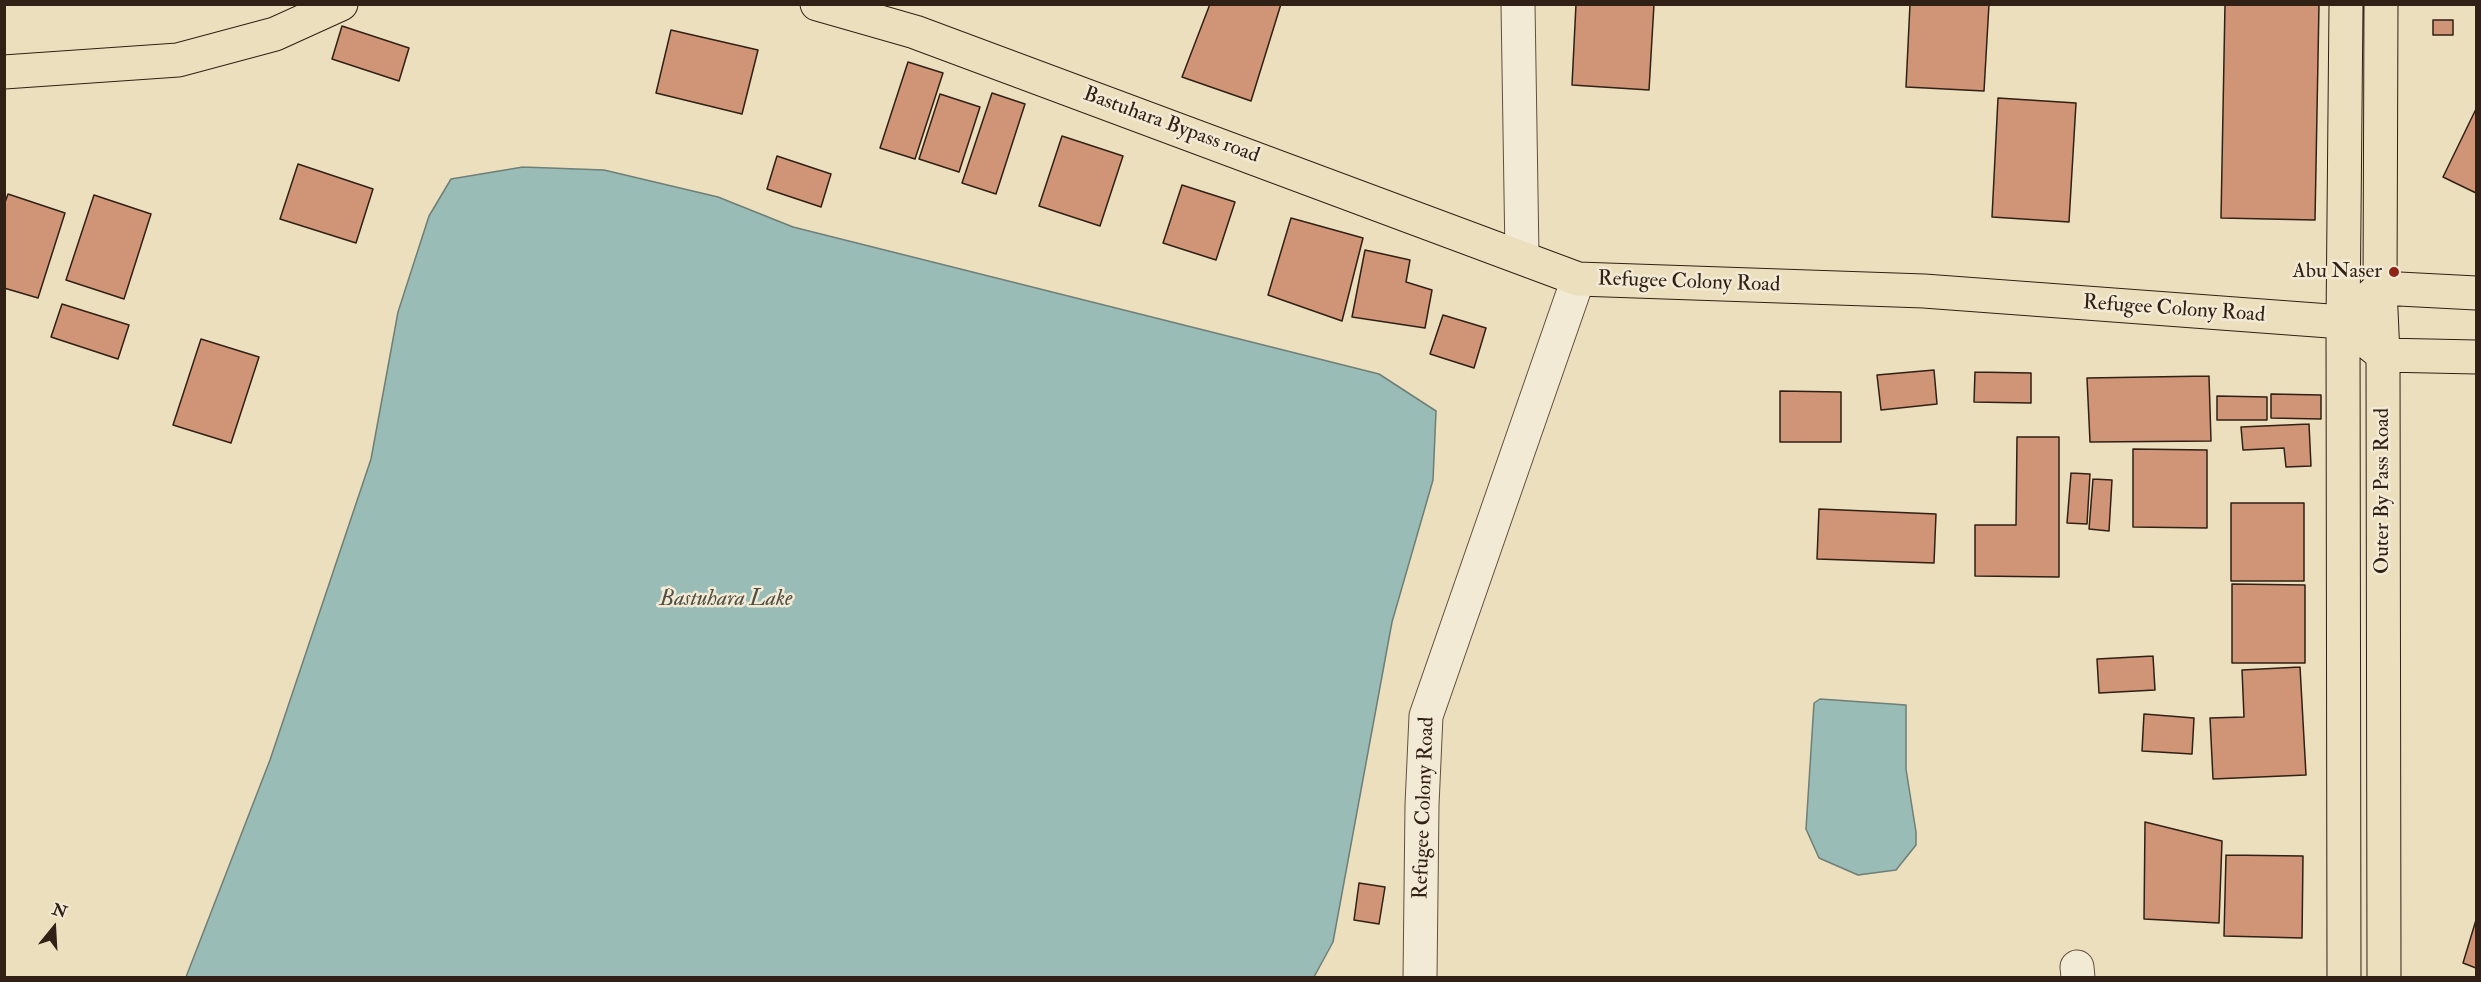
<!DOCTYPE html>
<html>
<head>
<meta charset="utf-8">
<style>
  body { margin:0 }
  #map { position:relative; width:2481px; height:982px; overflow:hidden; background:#ecdfbe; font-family:"IM FELL Double Pica",serif }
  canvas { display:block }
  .frame { position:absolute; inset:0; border:6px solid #302015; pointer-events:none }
  .north { position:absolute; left:24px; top:898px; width:60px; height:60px; -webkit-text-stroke:4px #f3ead5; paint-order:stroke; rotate:18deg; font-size:16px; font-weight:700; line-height:24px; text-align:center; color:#302015 }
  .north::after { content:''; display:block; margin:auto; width:21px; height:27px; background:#302015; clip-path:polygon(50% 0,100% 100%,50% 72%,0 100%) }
</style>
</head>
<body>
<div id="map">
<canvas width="2481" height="982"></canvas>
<div class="frame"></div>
<div class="north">N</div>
</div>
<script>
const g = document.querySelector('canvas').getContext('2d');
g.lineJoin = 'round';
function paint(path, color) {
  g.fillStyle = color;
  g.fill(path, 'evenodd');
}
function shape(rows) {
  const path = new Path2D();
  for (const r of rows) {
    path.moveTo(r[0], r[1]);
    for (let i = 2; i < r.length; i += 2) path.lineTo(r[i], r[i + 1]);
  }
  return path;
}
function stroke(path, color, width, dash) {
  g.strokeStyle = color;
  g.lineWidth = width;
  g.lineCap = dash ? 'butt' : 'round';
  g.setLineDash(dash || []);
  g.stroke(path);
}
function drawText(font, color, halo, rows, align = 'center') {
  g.font = font + ' "IM FELL Double Pica",serif';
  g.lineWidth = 5;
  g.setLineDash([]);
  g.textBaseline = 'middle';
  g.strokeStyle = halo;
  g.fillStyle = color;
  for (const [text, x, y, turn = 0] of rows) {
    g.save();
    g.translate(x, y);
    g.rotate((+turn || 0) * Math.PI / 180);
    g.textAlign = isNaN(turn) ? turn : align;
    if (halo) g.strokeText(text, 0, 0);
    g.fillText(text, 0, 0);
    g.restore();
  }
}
const water = shape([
  [523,167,604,170,718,197,793,227,1379,374,1436,411,1433,480,1392,622,1333,942,1314,977,186,977,270,760,371,459,398,312,429,216,451,179,523,167],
  [1820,699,1906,705,1906,769,1916,832,1916,845,1896,870,1858,875,1819,858,1806,829,1814,703,1820,699]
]);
paint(water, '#99bcb6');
stroke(water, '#6f7e76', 1.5);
const building = shape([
  [1210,4,1281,4,1251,101,1182,77,1210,4],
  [1576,4,1654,4,1649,90,1572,85,1576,4],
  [1910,4,1989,4,1984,91,1906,87,1910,4],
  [2225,4,2319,4,2315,220,2221,218,2225,4],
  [2433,20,2453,20,2453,35,2433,35,2433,20],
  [342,26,409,48,399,81,332,59,342,26],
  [671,30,758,50,742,114,656,93,671,30],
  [908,62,943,73,915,159,880,148,908,62],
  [992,93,1025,104,996,194,962,183,992,93],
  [940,94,980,107,959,172,919,159,940,94],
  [1998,98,2076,103,2069,222,1992,217,1998,98],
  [2476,109,2476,193,2443,177,2476,109],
  [1062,136,1123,156,1100,226,1039,206,1062,136],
  [777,156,831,174,821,207,767,189,777,156],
  [298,164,373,189,356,243,280,219,298,164],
  [1182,185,1235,202,1216,260,1163,243,1182,185],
  [8,194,65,213,38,298,4,288,4,205,8,194],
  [94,195,151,214,124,299,66,280,94,195],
  [1291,218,1363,238,1342,321,1268,295,1291,218],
  [1365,250,1410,260,1406,282,1432,290,1425,328,1352,317,1365,250],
  [62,304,129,325,118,359,51,337,62,304],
  [1443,315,1486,328,1474,368,1430,354,1443,315],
  [201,339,259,357,231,443,173,425,201,339],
  [1934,370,1937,404,1881,410,1877,375,1934,370],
  [1975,372,2031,373,2031,403,1974,402,1975,372],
  [2209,376,2211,441,2090,442,2087,378,2209,376],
  [1780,391,1841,392,1841,442,1780,442,1780,391],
  [2271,394,2321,395,2321,419,2271,418,2271,394],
  [2217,396,2267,397,2267,420,2217,420,2217,396],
  [2309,424,2311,466,2286,467,2284,448,2243,450,2241,427,2309,424],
  [2017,437,2059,437,2059,577,1975,576,1975,525,2016,525,2017,437],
  [2133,449,2207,450,2207,528,2133,527,2133,449],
  [2071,473,2090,474,2087,524,2067,523,2071,473],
  [2093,479,2112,480,2109,531,2089,529,2093,479],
  [2231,503,2304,503,2304,581,2231,581,2231,503],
  [1819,509,1936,514,1934,563,1817,559,1819,509],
  [2232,584,2305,585,2305,663,2232,663,2232,584],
  [2153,656,2155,690,2099,693,2097,659,2153,656],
  [2300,667,2306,775,2213,779,2210,718,2244,717,2242,670,2300,667],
  [2144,714,2194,718,2192,754,2142,751,2144,714],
  [2145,822,2222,841,2219,923,2144,919,2145,822],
  [2226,855,2303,856,2302,938,2224,936,2226,855],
  [1359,883,1385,887,1379,924,1354,920,1359,883],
  [2476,920,2476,968,2463,963,2476,920]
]);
paint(building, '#d09477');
stroke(building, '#302015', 1.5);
const minor = shape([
  [1518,4,1522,256],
  [2077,967,2078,978],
  [1420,978,1422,805,1426,716,1578,279]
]);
const major = shape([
  [817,4,915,32,1578,279,1924,291,2343,322,2383,355,2476,357],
  [2381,4,2380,288,2383,355,2384,978],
  [4,72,178,60,275,34,341,4],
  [2364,302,2380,288,2476,293],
  [2344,978,2343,322,2346,4]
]);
stroke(minor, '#5f503f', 35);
stroke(major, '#302015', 35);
stroke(minor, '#f3ead5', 33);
stroke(major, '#ecdfbe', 33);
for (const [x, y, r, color] of [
  [2394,272,6,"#8f2418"]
]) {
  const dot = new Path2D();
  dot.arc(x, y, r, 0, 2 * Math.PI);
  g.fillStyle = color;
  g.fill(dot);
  stroke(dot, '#f3ead5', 2);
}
drawText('21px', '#302015', '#f3ead5', [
  ["Bastuhara Bypass road",1171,126,20],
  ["Refugee Colony Road",1689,283,2],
  ["Refugee Colony Road",2174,310,4],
  ["Outer By Pass Road",2383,491,-90],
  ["Refugee Colony Road",1425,808,-88]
]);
drawText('21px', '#302015', '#f3ead5', [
  ["Abu Naser",2382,272]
], 'right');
drawText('italic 22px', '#504f45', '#f3ead5', [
  ["Bastuhara Lake",726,600]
]);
</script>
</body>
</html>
